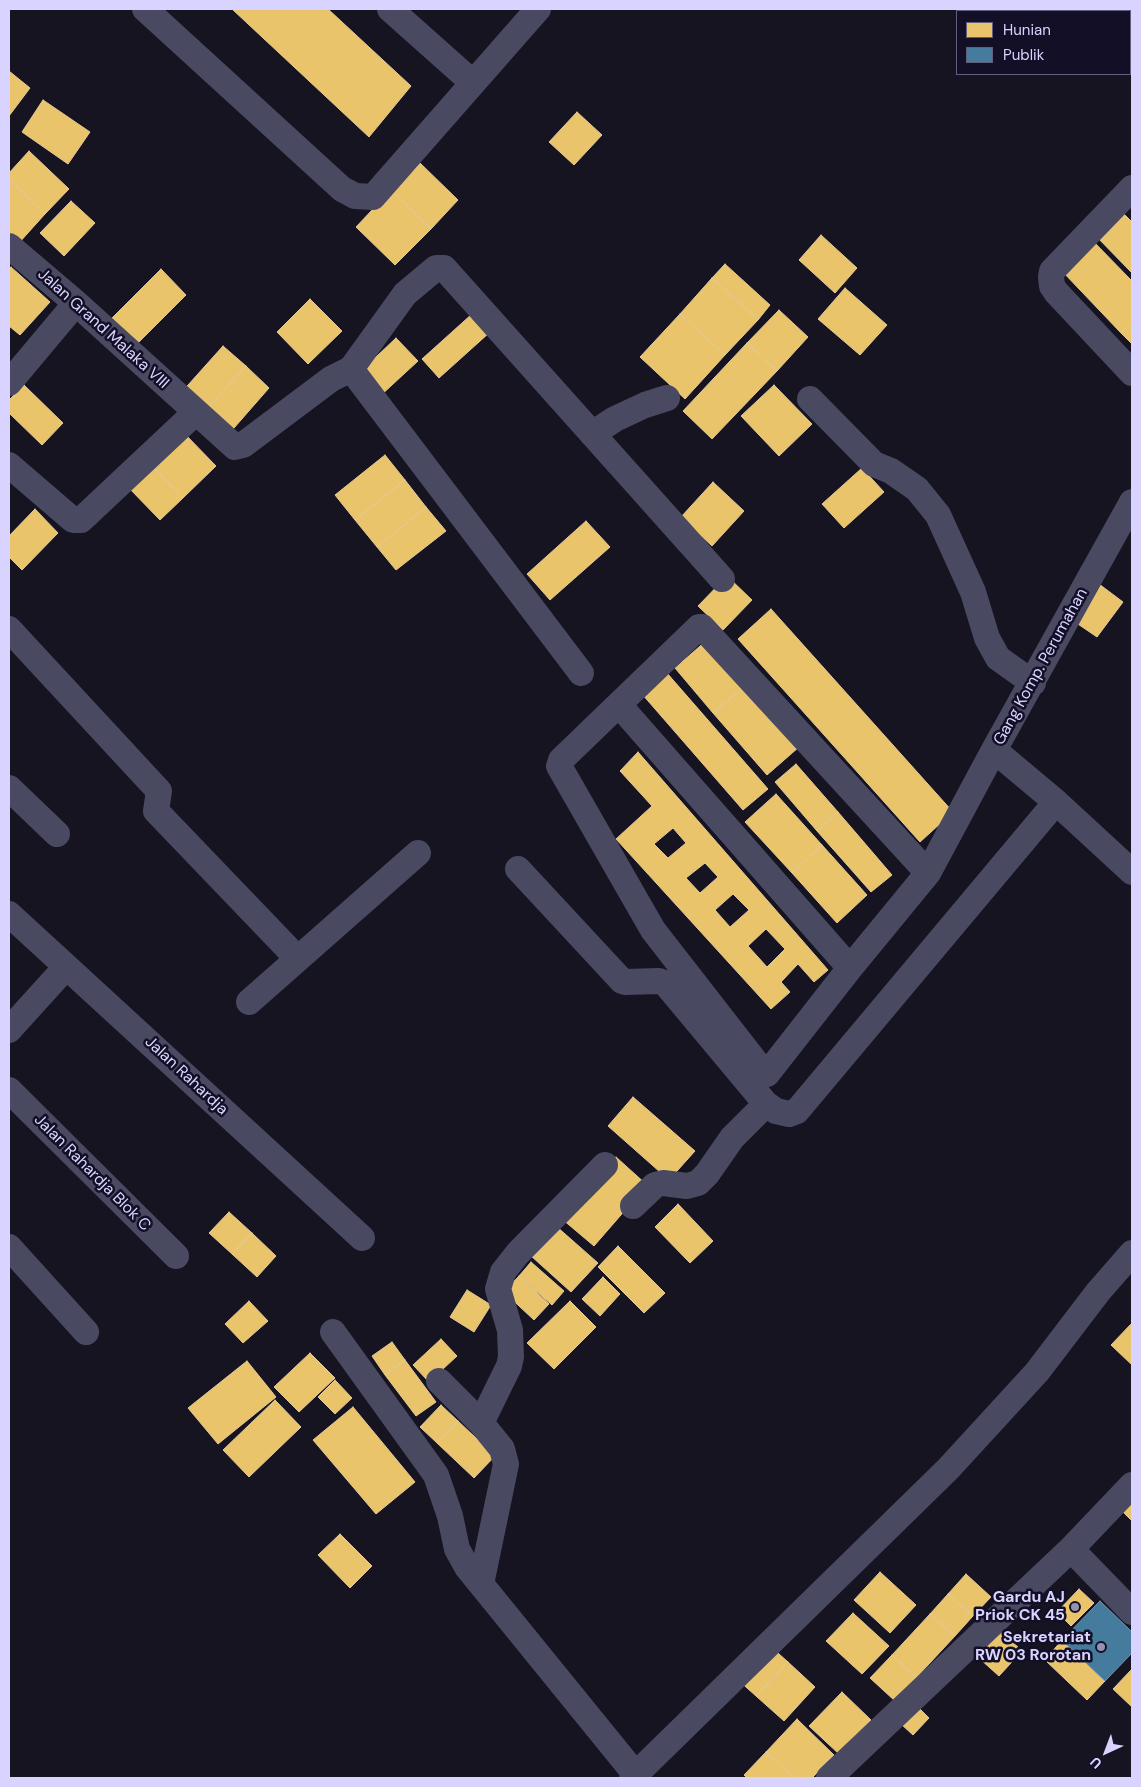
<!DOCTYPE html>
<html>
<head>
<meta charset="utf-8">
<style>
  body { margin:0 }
  #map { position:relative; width:1141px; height:1787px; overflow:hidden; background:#161421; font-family:"DM Sans",sans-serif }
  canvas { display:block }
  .frame { position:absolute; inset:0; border:10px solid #d9d4ff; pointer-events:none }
  .legend { position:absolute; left:956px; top:10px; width:175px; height:65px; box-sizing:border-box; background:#130f26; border:1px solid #625e7d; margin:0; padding:6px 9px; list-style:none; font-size:15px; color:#d9d4ff }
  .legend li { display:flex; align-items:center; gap:10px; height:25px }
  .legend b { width:25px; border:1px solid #625e7d }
  .north { position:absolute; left:1081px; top:1727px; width:50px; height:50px; -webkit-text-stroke:4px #130f26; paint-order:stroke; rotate:223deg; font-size:14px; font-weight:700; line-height:20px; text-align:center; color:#d9d4ff }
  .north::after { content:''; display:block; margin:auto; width:18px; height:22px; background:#d9d4ff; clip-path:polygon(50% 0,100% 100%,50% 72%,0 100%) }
</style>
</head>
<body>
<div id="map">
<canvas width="1141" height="1787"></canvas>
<div class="frame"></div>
<ul class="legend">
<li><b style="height:14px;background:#e9c46a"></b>Hunian</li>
<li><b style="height:14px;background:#457b9d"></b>Publik</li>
</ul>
<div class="north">U</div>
</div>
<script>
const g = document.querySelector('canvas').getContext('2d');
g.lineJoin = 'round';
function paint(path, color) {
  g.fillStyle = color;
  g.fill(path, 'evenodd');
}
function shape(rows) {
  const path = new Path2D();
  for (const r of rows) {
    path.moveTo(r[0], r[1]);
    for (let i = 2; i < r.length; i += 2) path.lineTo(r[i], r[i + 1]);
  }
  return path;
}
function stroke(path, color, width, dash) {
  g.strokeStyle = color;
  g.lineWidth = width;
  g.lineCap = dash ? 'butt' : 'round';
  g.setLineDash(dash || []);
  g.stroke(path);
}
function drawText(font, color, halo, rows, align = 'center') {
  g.font = font + ' "DM Sans",sans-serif';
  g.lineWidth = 5;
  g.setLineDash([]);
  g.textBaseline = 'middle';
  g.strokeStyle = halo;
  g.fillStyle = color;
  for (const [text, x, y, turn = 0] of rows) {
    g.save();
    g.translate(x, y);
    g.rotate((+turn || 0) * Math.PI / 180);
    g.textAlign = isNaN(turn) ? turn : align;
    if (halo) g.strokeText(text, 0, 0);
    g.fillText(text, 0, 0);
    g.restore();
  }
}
const homes = shape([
  [232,9,328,9,411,86,369,137,232,9],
  [9,71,30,88,9,116,9,71],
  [43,100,90,132,68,164,22,132,43,100],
  [577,112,602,135,574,165,549,142,577,112],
  [29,151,69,189,45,214,9,179,9,173,29,151],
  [419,162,458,200,431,229,391,190,419,162],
  [9,179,45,214,18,244,9,235,9,179],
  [391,190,431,229,395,265,356,227,391,190],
  [71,201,95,223,64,256,40,233,71,201],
  [1118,208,1132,222,1132,273,1093,233,1118,208],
  [821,235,857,268,835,293,799,260,821,235],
  [1092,240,1132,281,1132,322,1121,333,1061,270,1092,240],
  [725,264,770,305,758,320,712,278,725,264],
  [11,267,50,302,20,335,9,326,9,269,11,267],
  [161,269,186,295,136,345,110,320,161,269],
  [712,278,758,320,725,355,680,314,712,278],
  [845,288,887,325,860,355,818,319,845,288],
  [310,299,342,331,308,364,277,332,310,299],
  [779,310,808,337,777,371,747,343,779,310],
  [472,314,489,333,439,378,422,359,472,314],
  [680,314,725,355,685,399,640,357,680,314],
  [1132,322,1132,344,1121,333,1132,322],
  [396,338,418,361,379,397,357,375,396,338],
  [747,343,777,371,712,439,683,411,747,343],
  [223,346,246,366,202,414,180,394,223,346],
  [246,366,269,388,227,436,202,414,246,366],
  [24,385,63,423,42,445,9,413,9,400,24,385],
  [774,385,812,424,779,456,741,416,774,385],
  [183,432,216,466,183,498,150,464,183,432],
  [385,455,405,480,355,520,335,495,385,455],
  [150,464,183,498,160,520,127,486,150,464],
  [862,468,884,492,844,528,822,504,862,468],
  [405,480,426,507,377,547,355,520,405,480],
  [713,482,744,511,712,546,681,517,713,482],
  [426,507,446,531,396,570,377,547,426,507],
  [35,509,58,533,22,570,9,557,9,536,35,509],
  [586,521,610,547,550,600,527,574,586,521],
  [727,576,752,600,723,630,698,606,727,576],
  [1099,584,1123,602,1097,637,1072,620,1099,584],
  [771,609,953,812,920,842,738,639,771,609],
  [707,640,746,685,713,713,675,668,707,640],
  [667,673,768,789,743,810,642,694,667,673],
  [746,685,799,747,767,775,713,713,746,685],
  [638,752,828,970,814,982,798,964,781,982,790,992,771,1009,616,839,652,806,620,771,638,752],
  [673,828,686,843,668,858,654,844,673,828],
  [705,863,718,877,700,893,686,878,705,863],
  [733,894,749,910,730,927,715,910,733,894],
  [766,929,785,949,767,967,748,946,766,929],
  [796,764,838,812,817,831,775,782,796,764],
  [776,794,822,845,792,873,745,822,776,794],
  [838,812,892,875,871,892,817,831,838,812],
  [822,845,867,895,837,923,792,873,822,845],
  [633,1097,695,1151,669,1180,608,1126,633,1097],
  [616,1157,647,1185,594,1246,562,1219,616,1157],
  [678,1204,713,1241,690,1263,655,1227,678,1204],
  [229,1212,252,1233,232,1254,209,1233,229,1212],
  [556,1226,598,1263,571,1292,530,1255,556,1226],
  [252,1233,276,1256,257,1277,232,1254,252,1233],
  [618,1246,665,1293,644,1313,598,1267,618,1246],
  [531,1262,564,1291,552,1305,519,1276,531,1262],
  [519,1276,549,1304,534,1320,504,1292,519,1276],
  [603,1277,620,1294,600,1316,582,1299,603,1277],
  [467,1290,491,1305,474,1332,450,1317,467,1290],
  [249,1301,268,1321,243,1343,225,1324,249,1301],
  [570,1301,596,1327,554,1369,527,1343,570,1301],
  [1132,1323,1132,1365,1111,1345,1132,1323],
  [441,1339,457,1356,429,1382,413,1365,441,1339],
  [392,1342,405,1360,385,1375,372,1356,392,1342],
  [310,1353,335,1378,299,1412,274,1387,310,1353],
  [405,1360,436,1402,416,1416,385,1375,405,1360],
  [247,1361,276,1397,218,1444,188,1408,247,1361],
  [335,1380,352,1398,335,1414,318,1397,335,1380],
  [275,1400,301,1427,249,1477,223,1450,275,1400],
  [441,1405,458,1421,437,1443,420,1427,441,1405],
  [353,1407,415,1482,376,1514,313,1440,353,1407],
  [458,1421,495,1456,474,1478,437,1443,458,1421],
  [1132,1502,1132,1521,1123,1512,1132,1502],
  [340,1534,372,1566,350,1588,318,1555,340,1534],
  [880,1572,916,1605,890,1633,854,1600,880,1572],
  [966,1574,991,1597,973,1616,948,1594,966,1574],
  [1079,1589,1094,1603,1071,1626,1057,1612,1079,1589],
  [948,1594,973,1616,955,1636,930,1614,948,1594],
  [853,1613,889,1646,862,1674,826,1641,853,1613],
  [930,1614,955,1636,916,1678,892,1655,930,1614],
  [993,1624,1004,1634,980,1659,970,1649,993,1624],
  [1004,1634,1022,1651,999,1676,980,1659,1004,1634],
  [1062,1640,1105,1681,1087,1700,1045,1660,1062,1640],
  [769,1645,788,1662,756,1696,737,1679,769,1645],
  [892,1655,916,1678,895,1701,870,1678,892,1655],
  [788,1662,815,1687,784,1721,756,1696,788,1662],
  [1132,1669,1132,1707,1113,1689,1132,1669],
  [842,1692,871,1720,839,1754,809,1726,842,1692],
  [918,1707,929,1718,913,1735,901,1724,918,1707],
  [797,1719,834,1755,812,1778,794,1778,766,1752,797,1719],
  [766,1752,794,1778,747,1778,744,1775,766,1752]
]);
paint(homes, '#e9c46a');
stroke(homes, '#e4c997', 1);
const public = shape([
  [1100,1601,1132,1632,1132,1653,1105,1681,1062,1640,1100,1601]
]);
paint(public, '#457b9d');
stroke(public, '#7196ba', 1);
stroke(shape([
  [145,9,342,189,355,196,373,197,538,9],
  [390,9,472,82],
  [1132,188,1052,271,1051,277,1052,286,1056,292,1132,373],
  [9,246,76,303,235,447,243,445,331,379,351,369,581,673],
  [351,369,405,294,436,268,444,268,722,579],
  [9,383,76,303],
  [810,399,874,464,891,471,917,489,938,515,973,592,987,638,998,658,1033,683],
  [592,434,615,419,645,405,667,398],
  [9,465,73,520,81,520,196,412],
  [9,629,159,791,156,811,297,958],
  [620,706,850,968],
  [994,750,1056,802,1132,872],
  [9,788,57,834],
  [518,869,622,981,625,982,659,981,665,983,766,1104,776,1111,789,1114,797,1111,1056,802],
  [928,873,702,627,699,627,561,760,560,764,559,766,653,930,765,1074,767,1074,850,968,928,873,994,750,1132,502],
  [9,914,362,1238],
  [249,1002,418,853],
  [9,1030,66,967],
  [9,1090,176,1256],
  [633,1206,655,1185,663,1183,687,1186,698,1183,707,1174,732,1138,766,1104],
  [9,1247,86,1332],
  [333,1332,436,1475,450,1516,457,1549,467,1567,636,1775],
  [439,1381,481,1423,502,1449,506,1464,481,1584],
  [481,1423,509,1366,511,1357,510,1330,498,1289,503,1272,518,1253,605,1165],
  [1071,1549,1132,1612],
  [632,1778,948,1469,1037,1372,1098,1292,1132,1253],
  [829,1778,1071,1549,1132,1485]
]), '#4a4962', 26);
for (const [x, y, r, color] of [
  [1075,1607,5,"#9591b1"],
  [1101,1647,5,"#9591b1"]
]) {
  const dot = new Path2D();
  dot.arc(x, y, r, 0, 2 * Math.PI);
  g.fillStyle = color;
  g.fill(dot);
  stroke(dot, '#130f26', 2);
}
drawText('16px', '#d9d4ff', '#130f26', [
  ["Jalan Grand Malaka VIII",103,329,42],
  ["Gang Komp. Perumahan",1041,667,-61],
  ["Jalan Rahardja",186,1076,43],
  ["Jalan Rahardja Blok C",92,1173,45]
]);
drawText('bold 16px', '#d9d4ff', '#130f26', [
  ["Gardu AJ",1065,1598],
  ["Priok CK 45",1065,1616],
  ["Sekretariat",1091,1638],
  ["RW 03 Rorotan",1091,1656]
], 'right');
</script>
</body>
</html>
